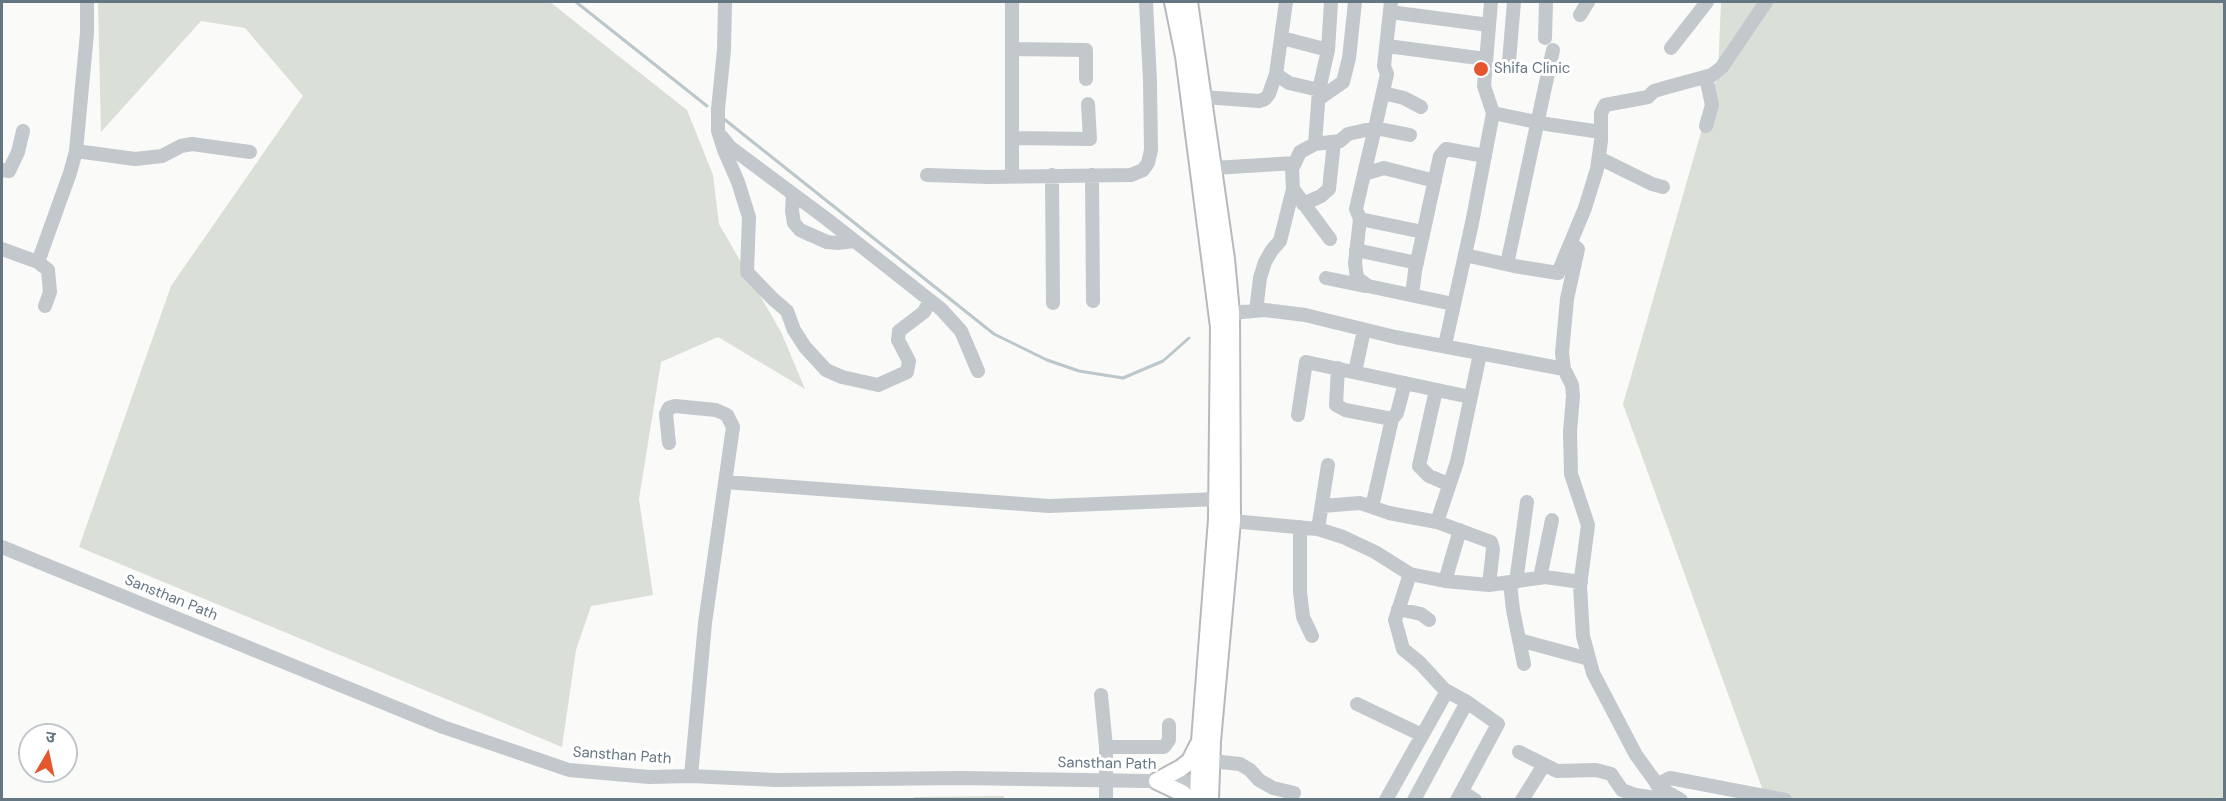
<!DOCTYPE html>
<html>
<head>
<meta charset="utf-8">
<style>
  body { margin:0 }
  #map { position:relative; width:2226px; height:801px; overflow:hidden; background:#fafaf8; font-family:"DM Sans","Noto Sans Devanagari",sans-serif }
  canvas { display:block }
  .frame { position:absolute; inset:0; border:3px solid #657683; pointer-events:none }
  .north { position:absolute; left:18px; top:723px; width:60px; height:60px; box-sizing:border-box; background:#fff; border:2px solid #c1c8cd; border-radius:50%; rotate:9deg; font-size:16px; font-weight:700; line-height:24px; text-align:center; color:#657683 }
  .north::after { content:''; display:block; margin:auto; width:21px; height:27px; background:#e4572e; clip-path:polygon(50% 0,100% 100%,50% 72%,0 100%) }
</style>
</head>
<body>
<div id="map">
<canvas width="2226" height="801"></canvas>
<div class="frame"></div>
<div class="north">उ</div>
</div>
<script>
const g = document.querySelector('canvas').getContext('2d');
g.lineJoin = 'round';
function paint(path, color) {
  g.fillStyle = color;
  g.fill(path, 'evenodd');
}
function shape(rows) {
  const path = new Path2D();
  for (const r of rows) {
    path.moveTo(r[0], r[1]);
    for (let i = 2; i < r.length; i += 2) path.lineTo(r[i], r[i + 1]);
  }
  return path;
}
function stroke(path, color, width, dash) {
  g.strokeStyle = color;
  g.lineWidth = width;
  g.lineCap = dash ? 'butt' : 'round';
  g.setLineDash(dash || []);
  g.stroke(path);
}
function drawText(font, color, halo, rows, align = 'center') {
  g.font = font + ' "DM Sans",sans-serif';
  g.lineWidth = 6;
  g.setLineDash([]);
  g.textBaseline = 'middle';
  g.strokeStyle = halo;
  g.fillStyle = color;
  for (const [text, x, y, turn = 0] of rows) {
    g.save();
    g.translate(x, y);
    g.rotate((+turn || 0) * Math.PI / 180);
    g.textAlign = isNaN(turn) ? turn : align;
    if (halo) g.strokeText(text, 0, 0);
    g.fillText(text, 0, 0);
    g.restore();
  }
}
paint(shape([
  [98,2,550,2,687,110,713,175,719,224,781,332,805,389,718,337,661,362,639,499,653,595,591,606,576,650,562,747,79,547,171,286,303,96,245,28,201,21,101,132],
  [1721,2,2224,2,2224,799,1766,799,1623,404,1718,73],
  [1004,796,1004,800,913,799,914,797]
]), '#dadfd7');
stroke(shape([
  [576,2,707,106],
  [724,119,994,334,1047,360,1079,371,1123,378,1163,361,1189,338]
]), '#bbc7cb', 3);
const major = shape([
  [1173,2,1184,56,1219,327,1217,519,1200,741,1198,800],
  [1189,2,1226,259,1231,313,1232,521,1212,741,1210,800],
  [1157,781,1181,768,1190,761,1198,745],
  [1157,781,1182,793,1189,800]
]);
stroke(major, '#b5babe', 20);
stroke(shape([
  [725,2,724,50,718,109,718,131,724,150,738,182,749,217,747,272,773,299,787,311,794,330,805,347,826,370,842,377,878,385,907,372,909,361,898,340,899,331,924,312,930,300],
  [1286,2,1276,74,1289,83,1319,90],
  [1390,12,1489,25],
  [1580,15,1588,2],
  [1282,38,1328,50],
  [1545,38,1546,2],
  [1387,46,1486,59],
  [1671,48,1707,2],
  [1013,49,1086,50,1086,79],
  [1509,61,1514,2],
  [1383,93,1404,98,1421,107],
  [1203,97,1259,101,1265,99,1269,94,1276,74],
  [1320,98,1343,82,1349,58,1355,2],
  [1493,113,1546,124,1601,132],
  [1706,126,1712,105,1706,77],
  [722,137,730,147,828,220,941,309,961,331,978,371],
  [1013,138,1090,139,1088,104],
  [1315,144,1319,90,1328,50,1331,2],
  [76,151,135,159,162,156,181,146,192,144,250,152],
  [1599,158,1652,184,1663,187],
  [1214,168,1295,163],
  [2,170,9,171,18,152,23,131],
  [1364,174,1375,128,1410,135],
  [927,175,989,177,1131,175,1143,170,1148,163,1151,150,1150,81,1146,2],
  [1012,175,1012,2],
  [1052,175,1053,303],
  [1092,175,1093,301],
  [793,194,792,211,794,223,800,230,827,242,838,243,854,241],
  [1303,204,1321,196,1329,189,1334,142],
  [1360,219,1356,209,1364,174,1384,168,1435,181],
  [1423,232,1360,219,1355,263,1357,278,1368,286,1453,304],
  [1330,239,1293,189,1292,169,1300,152,1315,144,1340,141,1348,134,1375,128,1387,74,1384,66,1391,2],
  [1571,243,1578,249,1567,299,1562,353,1564,369,1572,385,1573,396,1570,432,1571,474,1588,525,1580,586,1583,636,1593,673,1636,755,1660,788,1681,800],
  [2,249,38,262,48,270,50,292,45,306],
  [1356,250,1417,263],
  [1465,255,1514,266,1558,273,1585,208,1597,169,1601,141,1601,113,1605,105,1648,97,1654,91,1668,87,1712,75,1722,67,1766,2],
  [38,262,70,173,76,151,87,33,87,2],
  [1507,264,1553,50],
  [1326,278,1365,286],
  [1412,295,1415,271,1440,156,1446,149,1485,156],
  [1256,311,1260,278,1265,262,1272,250,1280,241,1293,189],
  [1231,313,1265,310,1305,315,1395,337,1564,369],
  [1445,345,1472,223,1493,113,1484,86,1491,2],
  [1338,368,1336,405,1345,410,1392,419,1397,413,1405,383],
  [1355,372,1364,330],
  [1436,390,1419,466,1429,476,1448,484],
  [1298,415,1306,362,1470,397],
  [669,443,666,414,669,408,675,406,716,410,727,415,733,427,705,623,691,776],
  [725,482,1049,506,1217,499],
  [1322,506,1360,503,1389,513,1437,522,1491,542,1493,549,1489,585],
  [1372,507,1392,419],
  [1232,521,1318,529,1343,537,1375,552,1410,574,1445,581,1489,585,1545,577,1581,582],
  [1437,522,1457,462,1480,354],
  [1300,527,1300,592,1303,617,1312,636],
  [1318,529,1328,465],
  [2,547,443,727,569,770,649,777,691,776,776,780,961,778,1207,782],
  [1410,574,1395,620,1403,649,1420,663,1445,690,1467,702,1498,724,1457,800],
  [1540,578,1552,520],
  [1445,581,1460,530],
  [1516,582,1527,502],
  [1510,583,1513,610,1524,664],
  [1398,609,1421,614,1429,620],
  [1519,640,1589,659],
  [1101,695,1106,747,1106,800],
  [1357,704,1422,735],
  [1106,747,1164,747,1169,740,1169,725],
  [1519,752,1557,771,1596,770,1611,774,1622,790,1636,795,1663,799],
  [1211,761,1240,764,1250,770,1259,780,1273,788,1294,793],
  [1657,785,1670,778,1785,800],
  [1462,792,1475,800],
  [1386,800,1447,691],
  [1414,800,1467,702],
  [1522,800,1544,765]
]), '#c3c8cc', 14);
stroke(major, '#fff', 16);
for (const [x, y, r, color] of [
  [1481,69,8,"#e4572e"]
]) {
  const dot = new Path2D();
  dot.arc(x, y, r, 0, 2 * Math.PI);
  g.fillStyle = color;
  g.fill(dot);
  stroke(dot, '#fff', 2);
}
drawText('15px', '#657683', '#fff', [
  ["Shifa Clinic",1494,69]
], 'left');
drawText('15px', '#657683', '#fff', [
  ["Sansthan Path",171,598,22],
  ["Sansthan Path",622,756,4],
  ["Sansthan Path",1107,764,1]
]);
</script>
</body>
</html>
